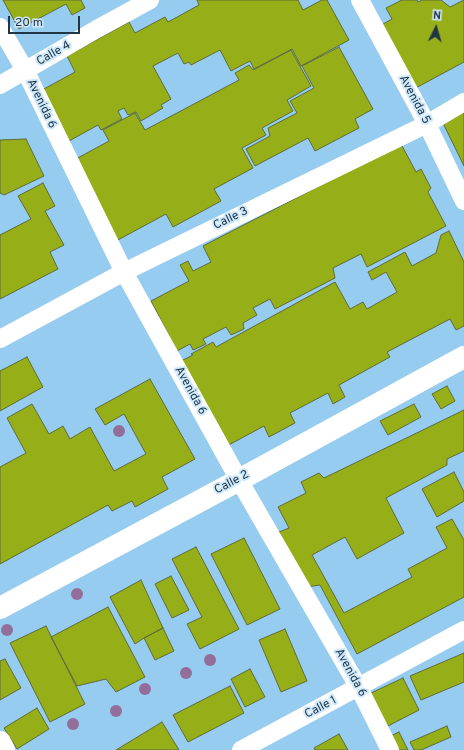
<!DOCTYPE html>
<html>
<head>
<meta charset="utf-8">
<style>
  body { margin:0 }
  #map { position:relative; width:464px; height:750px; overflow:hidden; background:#97ccf1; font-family:Overpass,sans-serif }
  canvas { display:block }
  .north { position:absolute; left:416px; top:8px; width:40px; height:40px; -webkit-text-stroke:3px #cfe9fc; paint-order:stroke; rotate:5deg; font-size:11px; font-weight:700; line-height:16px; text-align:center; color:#213645 }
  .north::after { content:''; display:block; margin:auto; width:14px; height:18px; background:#213645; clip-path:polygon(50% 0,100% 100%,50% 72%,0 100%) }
  .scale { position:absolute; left:8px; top:16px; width:72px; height:18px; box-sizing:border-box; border:2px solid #213645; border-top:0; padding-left:5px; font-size:12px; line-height:14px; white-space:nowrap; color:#213645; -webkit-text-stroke:3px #cfe9fc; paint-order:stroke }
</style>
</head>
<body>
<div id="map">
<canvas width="464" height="750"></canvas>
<div class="north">N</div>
<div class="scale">20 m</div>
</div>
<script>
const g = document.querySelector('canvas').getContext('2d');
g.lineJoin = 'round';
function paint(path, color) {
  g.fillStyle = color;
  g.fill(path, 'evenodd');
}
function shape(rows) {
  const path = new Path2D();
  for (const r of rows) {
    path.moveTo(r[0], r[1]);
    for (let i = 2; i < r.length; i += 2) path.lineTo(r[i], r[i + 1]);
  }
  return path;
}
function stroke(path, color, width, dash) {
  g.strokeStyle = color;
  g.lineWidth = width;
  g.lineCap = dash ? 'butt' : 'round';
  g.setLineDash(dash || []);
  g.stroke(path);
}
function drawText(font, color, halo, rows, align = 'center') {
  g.font = font + ' Overpass,sans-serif';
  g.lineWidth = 4;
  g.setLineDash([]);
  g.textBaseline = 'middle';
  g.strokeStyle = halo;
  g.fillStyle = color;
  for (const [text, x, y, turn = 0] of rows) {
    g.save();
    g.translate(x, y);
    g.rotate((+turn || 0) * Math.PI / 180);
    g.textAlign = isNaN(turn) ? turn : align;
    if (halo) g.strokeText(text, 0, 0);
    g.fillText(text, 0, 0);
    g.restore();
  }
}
const building = shape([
  [3,0,81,0,85,8,72,15,66,4,19,29,3,0],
  [197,0,298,0,303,10,322,0,327,0,349,40,301,66,292,49,254,69,250,61,231,71,220,50,191,65,189,62,184,64,178,53,153,66,171,99,161,105,163,108,141,121,136,112,128,115,124,108,118,111,122,119,101,130,98,125,69,141,42,90,75,72,67,56,129,22,135,33,165,17,168,22,199,5,197,0],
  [402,0,417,0,418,2,422,0,441,0,450,7,464,0,464,62,412,90,378,27,392,19,386,8,402,0],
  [339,47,373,109,355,119,359,128,315,151,308,138,255,166,246,149,270,136,268,128,297,113,290,101,314,88,302,66,339,47],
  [291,50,311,86,287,100,293,111,262,128,266,135,242,148,253,168,214,189,221,201,173,227,166,214,116,241,72,161,109,141,103,130,135,113,145,130,239,80,235,73,249,65,253,70,291,50],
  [464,108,464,166,441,119,464,108],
  [26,139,44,176,4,195,0,193,0,140,26,139],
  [401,144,416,172,421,169,431,188,428,192,446,226,367,267,361,254,333,268,335,278,275,309,270,299,253,308,257,315,243,323,244,329,231,335,226,327,203,339,206,344,193,350,190,344,177,351,151,301,189,281,180,265,188,261,193,271,211,262,203,246,401,144],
  [43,183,55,206,45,211,64,245,50,252,58,269,0,299,0,235,31,219,18,196,43,183],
  [449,231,464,262,464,326,456,330,450,319,387,352,390,357,339,385,345,397,333,404,328,393,290,413,295,423,269,437,264,426,225,447,179,362,193,355,191,354,213,342,216,347,335,282,350,309,363,302,367,309,397,292,386,272,372,280,368,272,405,252,412,266,436,253,441,235,449,231],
  [27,357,43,387,0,411,0,371,27,357],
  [150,379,195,459,162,477,168,489,135,507,132,501,112,511,108,505,0,564,0,467,26,453,7,418,32,404,49,434,63,426,70,439,90,427,114,471,146,454,124,414,105,425,95,409,150,379],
  [447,386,455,401,441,409,432,394,447,386],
  [414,404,421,417,388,435,380,421,414,404],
  [464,410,464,451,447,459,447,465,386,498,404,533,357,559,345,537,312,555,344,613,412,577,408,569,447,548,436,527,452,519,464,540,464,597,357,654,320,585,306,587,279,532,289,528,278,507,306,493,301,482,319,473,324,478,464,410],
  [454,472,464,492,464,501,437,517,422,489,454,472],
  [244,538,280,609,247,625,211,554,244,538],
  [196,547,239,629,200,649,187,624,202,617,172,559,196,547],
  [171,576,189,610,172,618,155,584,171,576],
  [141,580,163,628,144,638,135,644,110,597,141,580],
  [108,607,145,677,116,692,106,679,77,686,51,637,108,607],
  [46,626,85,704,50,722,10,643,46,626],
  [163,628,174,651,155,660,144,638,163,628],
  [285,629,307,681,281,692,259,640,285,629],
  [464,653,464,682,421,700,410,676,464,653],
  [5,659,21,688,0,700,0,661,5,659],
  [250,669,265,697,245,707,231,679,250,669],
  [403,678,419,710,386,727,369,694,403,678],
  [230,686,244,713,188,742,173,715,230,686],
  [37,708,49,729,17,749,4,728,37,708],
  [162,722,179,750,116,750,162,722],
  [447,726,451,737,421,750,414,750,410,742,447,726],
  [399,732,408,750,390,750,384,739,399,732],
  [339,734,348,750,315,750,314,748,339,734]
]);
paint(building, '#96ae18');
stroke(building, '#5f6b37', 1);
stroke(shape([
  [360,0,427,124,464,201],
  [0,27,25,70,124,272,239,480,359,688,390,750],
  [0,85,97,29,150,0],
  [0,339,124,272,427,124,464,102],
  [241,750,464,630]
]), '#fff', 18);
stroke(shape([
  [0,608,239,480,464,357],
  [0,742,4,750]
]), '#fff', 22);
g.fillStyle = '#946e9a';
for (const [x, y] of [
  [119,431],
  [77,594],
  [7,630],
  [210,660],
  [186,673],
  [145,689],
  [116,711],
  [73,724]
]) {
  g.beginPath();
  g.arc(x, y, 6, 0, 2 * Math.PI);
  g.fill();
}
drawText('12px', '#213645', '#cfe9fc', [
  ["Calle 4",54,54,-30],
  ["Avenida 5",414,100,62],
  ["Avenida 6",41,104,64],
  ["Calle 3",231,219,-26],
  ["Avenida 6",190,391,61],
  ["Calle 2",232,483,-28],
  ["Avenida 6",350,673,61],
  ["Calle 1",321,708,-28]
]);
</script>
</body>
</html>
